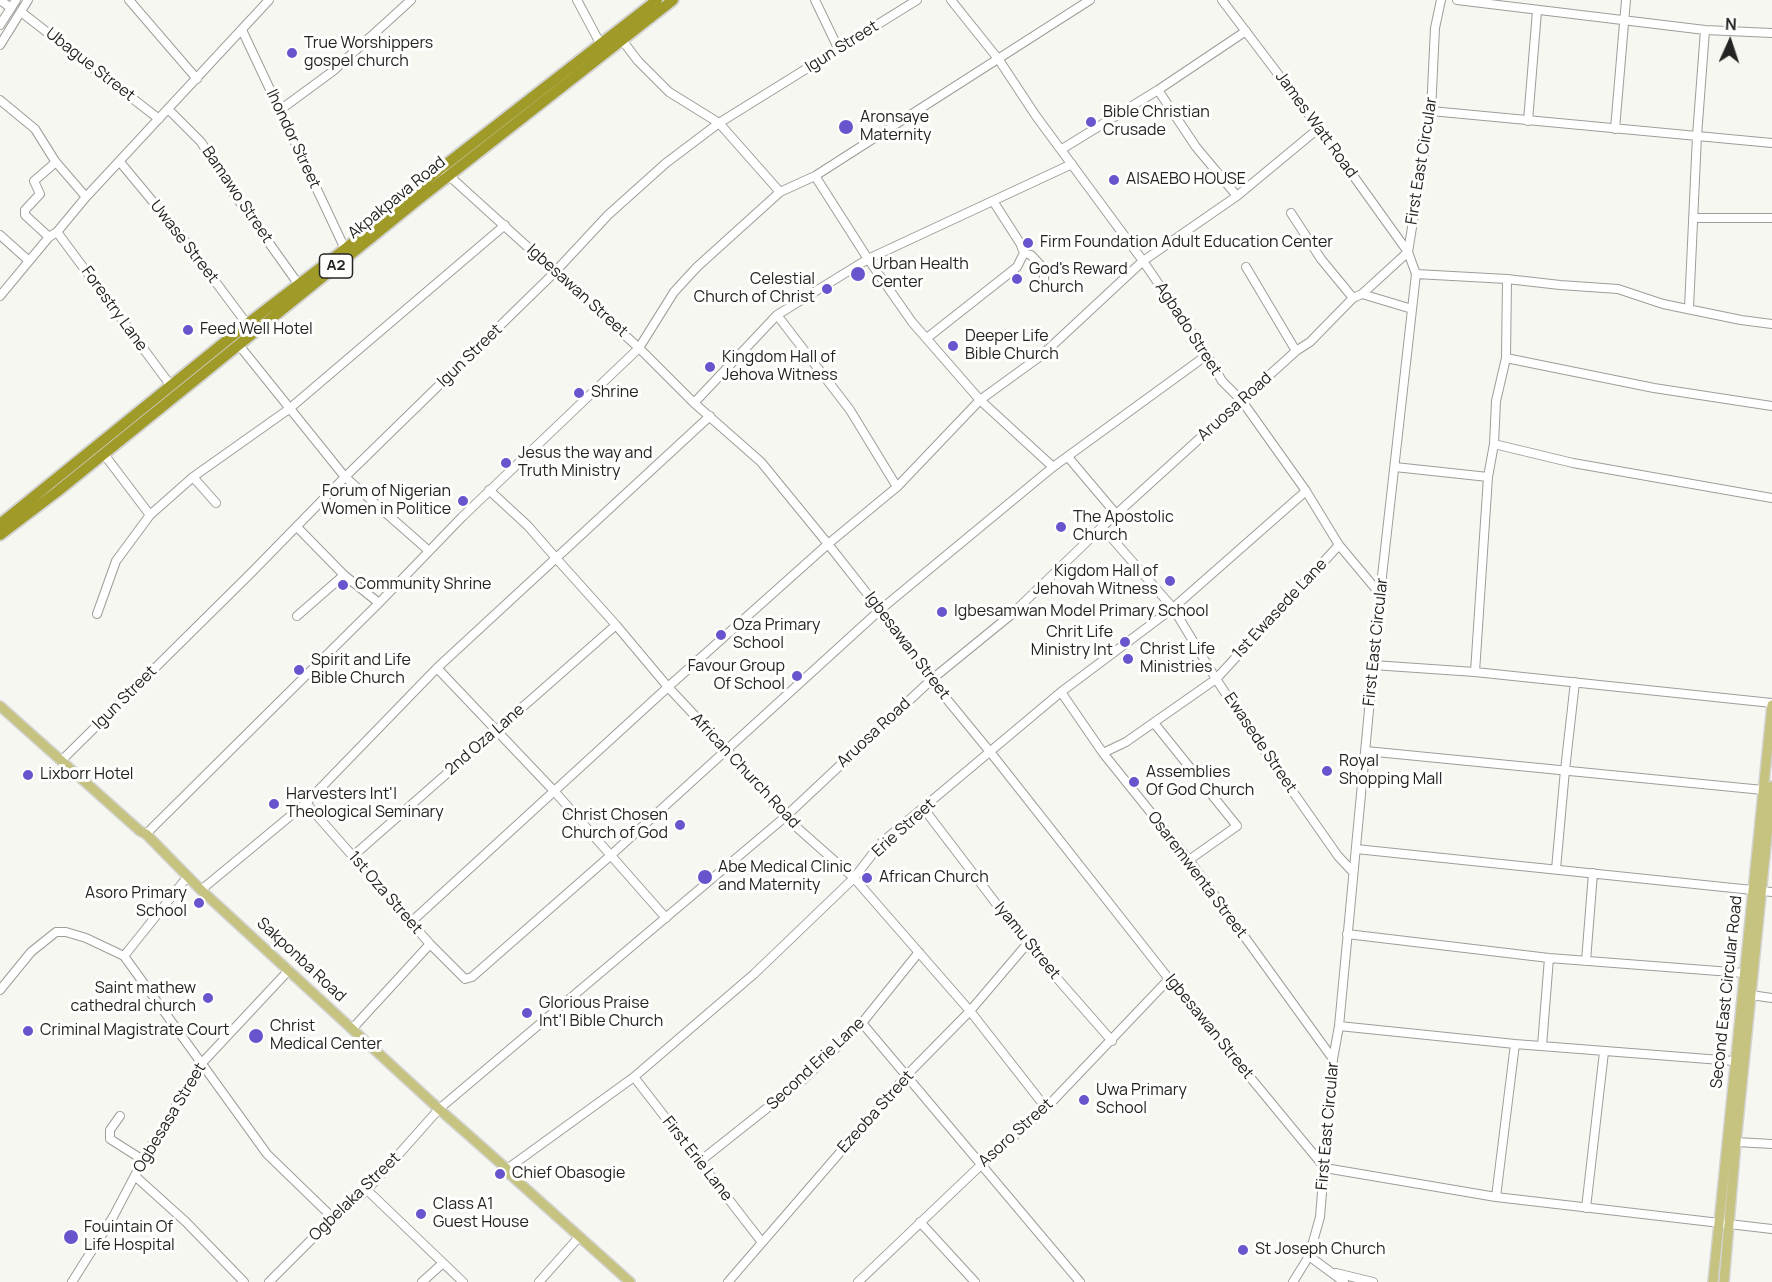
<!DOCTYPE html>
<html>
<head>
<meta charset="utf-8">
<style>
  body { margin:0 }
  #map { position:relative; width:1772px; height:1282px; overflow:hidden; background:#f7f7f2; font-family:Manrope,sans-serif }
  canvas { display:block }
  .north { position:absolute; left:1700px; top:12px; width:60px; height:60px; -webkit-text-stroke:4px #fffffe; paint-order:stroke; rotate:3deg; font-size:16px; font-weight:700; line-height:24px; text-align:center; color:#242422 }
  .north::after { content:''; display:block; margin:auto; width:21px; height:27px; background:#242422; clip-path:polygon(50% 0,100% 100%,50% 72%,0 100%) }
</style>
</head>
<body>
<div id="map">
<canvas width="1772" height="1282"></canvas>
<div class="north">N</div>
</div>
<script>
const g = document.querySelector('canvas').getContext('2d');
g.lineJoin = 'round';
function shape(rows) {
  const path = new Path2D();
  for (const r of rows) {
    path.moveTo(r[0], r[1]);
    for (let i = 2; i < r.length; i += 2) path.lineTo(r[i], r[i + 1]);
  }
  return path;
}
function stroke(path, color, width, dash) {
  g.strokeStyle = color;
  g.lineWidth = width;
  g.lineCap = dash ? 'butt' : 'round';
  g.setLineDash(dash || []);
  g.stroke(path);
}
function drawText(font, color, halo, rows, align = 'center') {
  g.font = font + ' Manrope,sans-serif';
  g.lineWidth = 6;
  g.setLineDash([]);
  g.textBaseline = 'middle';
  g.strokeStyle = halo;
  g.fillStyle = color;
  for (const [text, x, y, turn = 0] of rows) {
    g.save();
    g.translate(x, y);
    g.rotate((+turn || 0) * Math.PI / 180);
    g.textAlign = isNaN(turn) ? turn : align;
    if (halo) g.strokeText(text, 0, 0);
    g.fillText(text, 0, 0);
    g.restore();
  }
}
const minor = shape([
  [0,0,11,8],
  [129,0,197,79],
  [577,0,601,45],
  [815,0,839,50],
  [951,0,999,60,1036,116,1143,261,1207,355,1222,381,1242,401,1306,491,1339,545,1380,594],
  [1457,0,1705,30,1772,33],
  [21,12,159,119],
  [0,25,16,0],
  [242,30,345,249],
  [622,40,638,61,669,92,719,123,780,192],
  [0,45,28,0],
  [1158,90,1196,147,1237,196],
  [0,100,35,129,55,161,86,197],
  [168,109,201,142,232,191,299,285],
  [280,110,333,71,411,0],
  [1431,111,1772,143],
  [1528,121,1537,11],
  [1615,129,1626,0],
  [1062,149,1158,90,1246,31],
  [120,162,179,233,247,324],
  [446,173,639,348,694,403,761,462,828,544,880,610,931,680,991,753,1169,979,1325,1168,1496,1197,1772,1229],
  [815,176,868,259,912,322,980,400,1053,467],
  [1291,213,1321,259,1353,298],
  [1693,218,1772,218],
  [57,232,171,386],
  [0,235,29,261],
  [49,237,25,215,25,210,40,194,34,181,56,162],
  [1024,253,1031,255,1043,268,1045,288],
  [1246,267,1296,351],
  [1416,274,1507,279,1560,285,1618,289,1663,304,1741,320,1772,324],
  [1362,294,1412,309],
  [0,296,49,237,57,232,86,197,269,0],
  [1689,308,1697,136,1705,30],
  [777,315,850,410,897,487],
  [927,338,1017,267,1024,253,1020,243,993,201],
  [238,344,345,477,429,551],
  [1506,358,1654,388,1772,406],
  [694,403,777,315,868,259,1072,164],
  [1494,444,1573,463,1772,498],
  [103,453,150,515],
  [1068,457,1117,515],
  [1395,467,1488,477],
  [193,477,216,503],
  [489,490,528,526,555,557,616,625,668,687,727,750,785,817,854,878,970,1011,1046,1108],
  [297,527,344,575,379,603],
  [1102,527,1173,608,1216,679,1256,739,1338,856,1353,872],
  [97,614,116,561,150,515,193,477,289,409,505,225],
  [297,616,344,575],
  [1373,665,1475,672,1772,703],
  [437,668,555,792,666,918],
  [1475,672,1488,477,1494,444,1496,401,1506,358,1507,279],
  [1061,692,1103,753,1189,860,1333,1059],
  [1154,723,1237,826,1189,860],
  [1366,751,1763,790],
  [1103,753,1126,742,1216,679,1339,545],
  [62,760,251,573,345,477,554,273,608,215,666,163,719,123,917,0],
  [306,803,430,944,465,979,472,977,610,856,880,610,1053,467,1207,355],
  [924,809,1027,944,1112,1041],
  [146,834,379,603,462,517,639,348,674,292,697,267,780,192,815,176,1090,0],
  [1356,849,1772,892],
  [353,856,616,625],
  [1556,869,1565,770,1575,682],
  [201,890,306,803,437,668,710,416],
  [410,923,668,687,828,544,897,487,980,400,1042,355,1143,261,1237,196,1319,128],
  [1347,934,1549,958,1744,973],
  [124,956,188,876],
  [1586,961,1593,873],
  [0,990,31,952,56,932,66,932,86,938,124,956,267,1154,333,1218],
  [1751,995,1772,998],
  [862,1023,1080,1282],
  [1339,1026,1515,1044,1734,1061],
  [352,1029,430,944],
  [1542,1046,1549,958],
  [634,1077,761,1241],
  [120,1116,110,1130,110,1139,143,1160],
  [1736,1142,1772,1144],
  [699,1162,805,1078,862,1023,919,952],
  [507,1169,634,1077,754,974,854,878,881,843,1061,692,1173,608,1306,491],
  [135,1176,186,1222,244,1282],
  [367,1190,463,1282],
  [1496,1197,1515,1044],
  [1586,1208,1604,1052],
  [920,1222,975,1282],
  [1309,1256,1344,1282],
  [1336,1273,1373,1282],
  [72,1282,113,1217,143,1160,202,1063,289,970],
  [269,1282,333,1218,367,1190,439,1109,785,817,931,680,1012,614,1102,527,1296,351,1310,342,1353,298,1362,294,1408,252,1319,128,1222,0],
  [422,1282,443,1263],
  [539,1282,579,1237],
  [728,1282,906,1076,970,1011,1027,944],
  [858,1282,982,1164,1046,1108,1169,979],
  [1293,1282,1309,1256,1320,1217,1333,1059,1339,1026,1380,594,1416,274,1408,252,1431,111,1435,28,1441,0]
]);
const major = shape([
  [0,706,140,831,146,834,201,890,439,1109,507,1169,504,1169,630,1282],
  [1713,1282,1772,705],
  [1724,1282,1736,1142,1772,786]
]);
const highway = shape([
  [0,524,247,324,345,249,440,169,657,0],
  [0,535,58,491,419,199,673,0]
]);
stroke(minor, '#9d9d99', 10);
stroke(major, '#d3d3d3', 12);
stroke(highway, '#d3d3d3', 14);
stroke(minor, '#fff', 8);
stroke(major, '#c6c27f', 9);
stroke(highway, '#a09a29', 10);
for (const [x, y, r, color] of [
  [292,53,6,"#6854cd"],
  [1091,122,6,"#6854cd"],
  [846,127,8,"#6854cd"],
  [1114,180,6,"#6854cd"],
  [1028,243,6,"#6854cd"],
  [858,274,8,"#6854cd"],
  [1017,279,6,"#6854cd"],
  [827,289,6,"#6854cd"],
  [188,330,6,"#6854cd"],
  [953,346,6,"#6854cd"],
  [710,367,6,"#6854cd"],
  [579,393,6,"#6854cd"],
  [506,463,6,"#6854cd"],
  [463,501,6,"#6854cd"],
  [1061,527,6,"#6854cd"],
  [1170,581,6,"#6854cd"],
  [343,585,6,"#6854cd"],
  [942,612,6,"#6854cd"],
  [721,635,6,"#6854cd"],
  [1125,642,6,"#6854cd"],
  [1128,659,6,"#6854cd"],
  [299,670,6,"#6854cd"],
  [797,676,6,"#6854cd"],
  [1327,771,6,"#6854cd"],
  [28,775,6,"#6854cd"],
  [1134,782,6,"#6854cd"],
  [274,804,6,"#6854cd"],
  [680,825,6,"#6854cd"],
  [705,877,8,"#6854cd"],
  [867,878,6,"#6854cd"],
  [199,903,6,"#6854cd"],
  [208,998,6,"#6854cd"],
  [527,1013,6,"#6854cd"],
  [28,1031,6,"#6854cd"],
  [256,1036,8,"#6854cd"],
  [1084,1100,6,"#6854cd"],
  [500,1174,6,"#6854cd"],
  [421,1214,6,"#6854cd"],
  [71,1237,8,"#6854cd"],
  [1243,1250,6,"#6854cd"]
]) {
  const dot = new Path2D();
  dot.arc(x, y, r, 0, 2 * Math.PI);
  g.fillStyle = color;
  g.fill(dot);
  stroke(dot, '#fffffe', 2);
}
for (const [x, y, w] of [
  [336,266,33]
]) {
  const box = new Path2D();
  box.roundRect(x - w / 2, y - 12, w, 24, 4.5);
  g.fillStyle = '#fffffe';
  g.fill(box);
  stroke(box, '#242422', 1.5);
}
drawText('bold 15px', '#242422', null, [
  ["A2",336,266]
]);
drawText('16px', '#242422', '#fffffe', [
  ["True Worshippers",304,44],
  ["gospel church",304,62],
  ["Bible Christian",1103,113],
  ["Crusade",1103,131],
  ["Aronsaye",860,118],
  ["Maternity",860,136],
  ["AISAEBO HOUSE",1126,180],
  ["Firm Foundation Adult Education Center",1040,243],
  ["Urban Health",872,265],
  ["Center",872,283],
  ["God's Reward",1029,270],
  ["Church",1029,288],
  ["Celestial",815,280,"right"],
  ["Church of Christ",815,298,"right"],
  ["Feed Well Hotel",200,330],
  ["Deeper Life",965,337],
  ["Bible Church",965,355],
  ["Kingdom Hall of",722,358],
  ["Jehova Witness",722,376],
  ["Shrine",591,393],
  ["Jesus the way and",518,454],
  ["Truth Ministry",518,472],
  ["Forum of Nigerian",451,492,"right"],
  ["Women in Politice",451,510,"right"],
  ["The Apostolic",1073,518],
  ["Church",1073,536],
  ["Kigdom Hall of",1158,572,"right"],
  ["Jehovah Witness",1158,590,"right"],
  ["Community Shrine",355,585],
  ["Igbesamwan Model Primary School",954,612],
  ["Oza Primary",733,626],
  ["School",733,644],
  ["Chrit Life",1113,633,"right"],
  ["Ministry Int",1113,651,"right"],
  ["Christ Life",1140,650],
  ["Ministries",1140,668],
  ["Spirit and Life",311,661],
  ["Bible Church",311,679],
  ["Favour Group",785,667,"right"],
  ["Of School",785,685,"right"],
  ["Royal",1339,762],
  ["Shopping Mall",1339,780],
  ["Assemblies",1146,773],
  ["Of God Church",1146,791],
  ["Lixborr Hotel",40,775],
  ["Harvesters Int'l",286,795],
  ["Theological Seminary",286,813],
  ["Christ Chosen",668,816,"right"],
  ["Church of God",668,834,"right"],
  ["Abe Medical Clinic",718,868],
  ["and Maternity",718,886],
  ["African Church",879,878],
  ["Asoro Primary",187,894,"right"],
  ["School",187,912,"right"],
  ["Saint mathew",196,989,"right"],
  ["cathedral church",196,1007,"right"],
  ["Glorious Praise",539,1004],
  ["Int'l Bible Church",539,1022],
  ["Christ",270,1027],
  ["Medical Center",270,1045],
  ["Criminal Magistrate Court",40,1031],
  ["Uwa Primary",1096,1091],
  ["School",1096,1109],
  ["Chief Obasogie",512,1174],
  ["Class A1",433,1205],
  ["Guest House",433,1223],
  ["Fouintain Of",84,1228],
  ["Life Hospital",84,1246],
  ["St Joseph Church",1255,1250]
], 'left');
drawText('16px', '#242422', '#fffffe', [
  ["Igun Street",842,47,-32],
  ["Ubague Street",90,65,38],
  ["James Watt Road",1316,125,54],
  ["Ihondor Street",293,139,65],
  ["First East Circular",1422,161,-81],
  ["Bamawo Street",237,195,56],
  ["Akpakpava Road",397,198,-39],
  ["Uwase Street",184,242,52],
  ["Igbesawan Street",577,291,42],
  ["Forestry Lane",114,309,54],
  ["Agbado Street",1188,329,57],
  ["Igun Street",470,356,-44],
  ["Aruosa Road",1235,407,-42],
  ["1st Ewasede Lane",1280,609,-47],
  ["First East Circular",1376,642,-84],
  ["Igbesawan Street",907,646,53],
  ["Igun Street",125,698,-45],
  ["Aruosa Road",874,733,-43],
  ["2nd Oza Lane",485,740,-41],
  ["Ewasede Street",1260,743,56],
  ["African Church Road",745,771,47],
  ["Erie Street",904,828,-42],
  ["Osaremwenta Street",1197,875,53],
  ["1st Oza Street",385,893,49],
  ["Iyamu Street",1027,941,51],
  ["Sakponba Road",301,960,43],
  ["Second East Circular Road",1727,992,-84],
  ["Igbesawan Street",1209,1027,51],
  ["Second Erie Lane",816,1064,-43],
  ["Ezeoba Street",876,1112,-48],
  ["Ogbesasa Street",170,1118,-59],
  ["First East Circular",1328,1126,-85],
  ["Asoro Street",1016,1133,-42],
  ["First Erie Lane",697,1159,52],
  ["Ogbelaka Street",355,1197,-44]
]);
</script>
</body>
</html>
